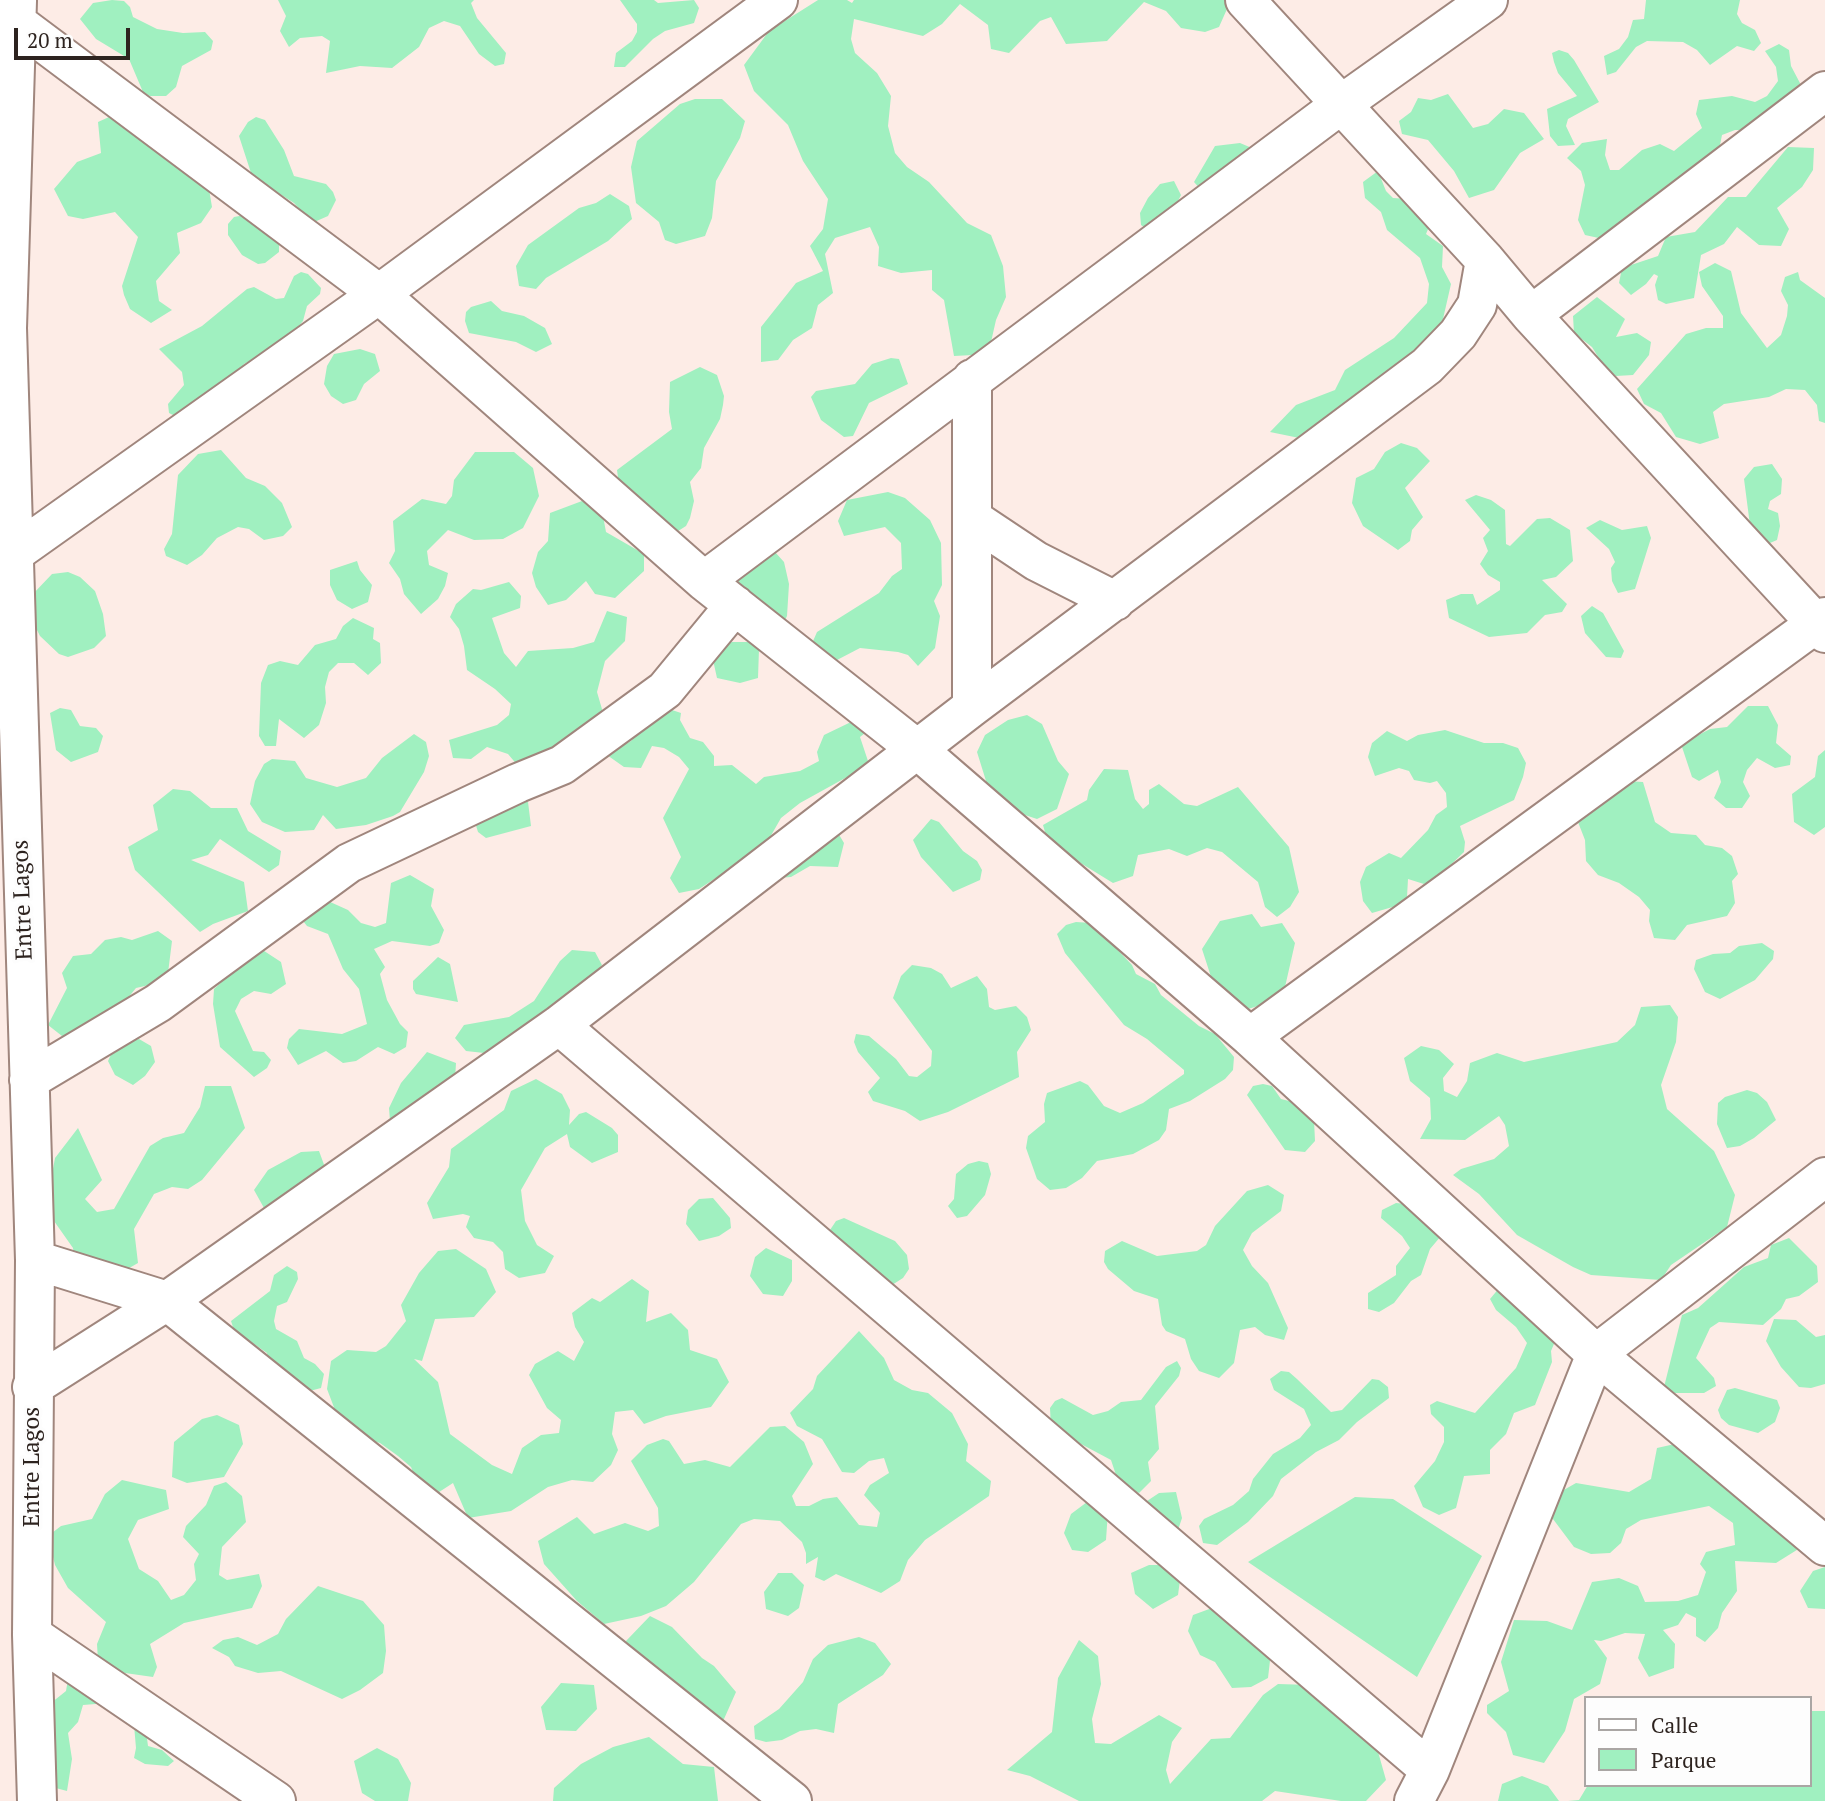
<!DOCTYPE html>
<html>
<head>
<meta charset="utf-8">
<style>
  body { margin:0 }
  #map { position:relative; width:1825px; height:1801px; overflow:hidden; background:#fdece6; font-family:"PT Serif",serif }
  canvas { display:block }
  .legend { position:absolute; left:1584px; top:1696px; width:228px; height:91px; box-sizing:border-box; background:#fdfdfd; border:2px solid #aaa6a4; margin:0; padding:9px 12px; list-style:none; font-size:21px; color:#2d231f }
  .legend li { display:flex; align-items:center; gap:14px; height:35px }
  .legend b { width:35px; border:2px solid #aaa6a4 }
  .scale { position:absolute; left:14px; top:28px; width:116px; height:32px; box-sizing:border-box; border:4px solid #2d231f; border-top:0; padding-left:9px; font-size:21px; line-height:24px; white-space:nowrap; color:#2d231f; -webkit-text-stroke:5px #fdfdfd; paint-order:stroke }
</style>
</head>
<body>
<div id="map">
<canvas width="1825" height="1801"></canvas>
<ul class="legend">
<li><b style="height:9px;background:#fff"></b>Calle</li>
<li><b style="height:19px;background:#a0f0c0"></b>Parque</li>
</ul>
<div class="scale">20 m</div>
</div>
<script>
const g = document.querySelector('canvas').getContext('2d');
g.lineJoin = 'round';
function paint(path, color) {
  g.fillStyle = color;
  g.fill(path, 'evenodd');
}
function shape(rows) {
  const path = new Path2D();
  for (const r of rows) {
    path.moveTo(r[0], r[1]);
    for (let i = 2; i < r.length; i += 2) path.lineTo(r[i], r[i + 1]);
  }
  return path;
}
function stroke(path, color, width, dash) {
  g.strokeStyle = color;
  g.lineWidth = width;
  g.lineCap = dash ? 'butt' : 'round';
  g.setLineDash(dash || []);
  g.stroke(path);
}
function drawText(font, color, halo, rows, align = 'center') {
  g.font = font + ' "PT Serif",serif';
  g.lineWidth = 7;
  g.setLineDash([]);
  g.textBaseline = 'middle';
  g.strokeStyle = halo;
  g.fillStyle = color;
  for (const [text, x, y, turn = 0] of rows) {
    g.save();
    g.translate(x, y);
    g.rotate((+turn || 0) * Math.PI / 180);
    g.textAlign = isNaN(turn) ? turn : align;
    if (halo) g.strokeText(text, 0, 0);
    g.fillText(text, 0, 0);
    g.restore();
  }
}
paint(shape([
  [112,0,124,1,130,7,133,17,157,29,183,33,205,32,213,41,211,50,182,66,176,87,166,96,150,96,143,92,129,59,96,39,80,19,93,3],
  [278,0,474,0,471,3,477,18,506,53,504,64,495,66,479,54,460,26,444,21,429,28,419,47,392,68,360,66,326,73,330,41,322,36,300,38,289,47,280,31,286,16],
  [620,0,654,0,658,3,694,0,699,8,694,23,665,31,653,39,625,67,614,67,616,53,632,41,637,32,637,24],
  [818,0,847,0,852,3,854,0,1225,0,1227,9,1219,27,1205,32,1181,28,1166,11,1144,2,1107,41,1066,44,1051,17,1040,21,1009,53,991,49,988,25,960,4,942,24,923,36,854,19,851,39,855,53,877,73,891,96,888,126,895,153,907,167,929,182,967,223,991,235,1003,266,1006,297,996,320,991,342,973,355,954,356,944,300,932,290,932,270,901,273,878,266,879,247,870,227,835,238,825,254,833,293,818,305,812,328,793,340,778,360,761,362,761,327,796,283,823,271,810,246,823,229,828,199,803,161,788,125,754,91,744,65,769,31],
  [1646,0,1740,0,1737,14,1742,23,1755,30,1761,43,1754,51,1737,46,1710,65,1697,50,1683,42,1647,41,1636,47,1616,72,1607,75,1604,56,1619,49,1628,37,1633,20,1644,19],
  [1779,44,1789,50,1791,66,1801,85,1756,130,1735,130,1722,135,1719,150,1608,240,1585,235,1578,220,1585,185,1581,171,1567,158,1582,143,1607,139,1605,155,1610,170,1619,170,1642,150,1660,144,1674,151,1702,128,1696,114,1699,100,1732,96,1755,102,1767,96,1778,81,1776,67,1765,51],
  [1559,50,1568,53,1574,60,1599,102,1568,119,1566,126,1575,145,1558,146,1550,136,1547,109,1577,96,1558,73,1554,62,1552,53],
  [1448,94,1473,128,1488,124,1504,109,1524,113,1544,139,1520,153,1494,190,1469,198,1454,171,1428,140,1402,134,1399,121,1411,112,1418,98,1431,100],
  [695,99,722,99,745,121,740,138,716,181,712,218,705,236,676,244,665,240,659,222,636,203,631,167,637,141,680,104],
  [131,107,209,189,212,207,201,223,177,233,180,253,156,281,159,301,172,310,151,323,130,309,124,295,122,286,138,237,115,212,83,219,68,216,54,189,77,162,101,153,98,122],
  [256,117,265,120,284,150,294,176,326,184,333,192,336,200,328,216,312,223,294,203,252,176,239,136,248,122],
  [1240,143,1259,151,1202,191,1194,182,1215,146],
  [1788,147,1814,148,1813,170,1802,187,1777,208,1789,229,1781,246,1759,245,1737,227,1724,244,1701,255,1694,298,1666,304,1658,300,1655,285,1658,276,1654,274,1646,284,1631,295,1619,283,1622,268,1658,256,1666,237,1695,232,1728,197,1746,197],
  [1378,171,1386,191,1393,198,1408,199,1431,222,1426,234,1443,246,1442,267,1451,284,1443,319,1423,353,1331,414,1328,425,1314,441,1270,432,1296,405,1335,390,1345,370,1394,338,1427,303,1429,284,1420,258,1387,230,1381,212,1365,198,1363,182],
  [1174,181,1181,195,1177,203,1148,230,1141,225,1140,213,1148,198,1160,184],
  [610,194,629,206,632,219,608,241,546,278,536,289,519,286,516,266,528,245,579,208,596,203],
  [250,214,279,238,279,252,265,263,258,264,242,255,228,235,228,224,234,217],
  [1715,263,1731,271,1741,313,1767,348,1781,335,1787,316,1788,305,1781,291,1785,277,1798,272,1800,280,1825,298,1825,423,1819,421,1817,405,1805,390,1786,389,1769,397,1724,404,1713,412,1719,438,1700,444,1676,437,1661,413,1644,404,1637,389,1686,334,1706,328,1723,328,1723,316,1702,286,1699,272],
  [301,272,308,274,321,288,320,294,307,306,303,321,287,340,244,364,239,375,179,418,169,413,168,404,184,385,182,372,159,349,202,326,247,289,254,287,276,299,284,298,294,276],
  [1597,297,1625,319,1616,337,1637,333,1651,342,1649,355,1633,375,1616,376,1603,365,1592,347,1574,333,1573,316],
  [491,301,502,311,524,316,545,328,552,344,536,352,516,342,469,333,465,321,466,312,471,307],
  [360,349,375,354,380,371,364,384,356,400,343,404,331,396,324,384,327,366,334,354],
  [891,358,899,359,908,384,869,403,853,436,844,437,821,420,811,397,816,391,855,384,872,364],
  [700,367,717,375,724,396,723,405,720,419,704,448,701,468,690,482,694,501,690,518,686,526,675,533,619,485,617,470,672,429,669,412,670,382],
  [1401,443,1417,448,1430,461,1405,488,1423,517,1412,530,1410,541,1398,550,1363,526,1352,503,1356,478,1374,469,1385,452],
  [221,450,246,478,265,486,282,503,292,527,283,536,264,540,249,529,238,527,217,538,202,555,187,565,166,556,164,549,172,534,178,475,198,454],
  [475,452,514,452,533,468,539,496,523,528,503,539,474,540,448,530,427,551,429,565,448,573,445,586,438,599,421,614,404,594,400,579,389,563,395,551,393,521,422,499,446,504,452,496,454,480],
  [1772,464,1782,479,1781,494,1770,501,1768,509,1778,513,1780,526,1777,540,1763,546,1751,533,1744,479,1754,467],
  [888,492,905,498,930,520,941,543,942,585,934,601,940,616,935,648,918,666,908,655,898,652,860,648,837,660,827,676,807,655,817,632,879,593,892,576,902,569,901,543,885,527,844,536,838,521,847,500],
  [1476,495,1491,500,1505,510,1506,544,1510,546,1537,519,1550,518,1570,530,1573,561,1556,577,1542,580,1567,604,1562,612,1545,615,1527,633,1489,637,1449,618,1446,600,1461,594,1473,594,1477,605,1500,590,1500,582,1488,575,1480,564,1488,551,1483,538,1490,530,1465,500],
  [582,501,603,516,606,532,644,554,644,571,615,598,595,594,586,581,566,600,548,605,536,587,532,573,538,552,548,541,550,513],
  [1600,520,1622,530,1647,526,1651,538,1635,589,1618,593,1612,581,1611,568,1615,562,1609,549,1586,528],
  [775,552,784,562,789,584,787,616,776,638,738,595,739,565],
  [357,561,360,570,372,585,368,602,352,609,337,600,330,585,330,570],
  [68,572,80,577,95,591,103,614,106,636,94,648,68,657,59,654,40,636,34,624,32,595,52,574],
  [509,582,521,596,520,608,492,618,504,653,516,667,528,651,573,648,594,642,607,611,627,617,625,641,605,661,597,692,604,716,524,773,508,754,487,747,471,759,453,758,449,740,497,725,509,715,511,704,495,689,467,670,464,646,459,629,450,617,456,604,473,589,481,590],
  [1592,606,1603,613,1624,651,1621,658,1606,657,1585,633,1581,616],
  [353,618,374,628,373,639,380,643,381,663,368,675,354,663,338,663,329,672,325,687,326,703,319,725,304,738,279,719,276,746,265,746,259,736,261,683,268,665,280,661,298,665,315,645,336,639,343,626],
  [732,642,748,642,759,649,758,678,740,683,717,678,713,660,721,645],
  [1748,706,1768,706,1778,725,1776,743,1791,756,1790,765,1775,768,1757,758,1747,770,1743,782,1750,796,1742,808,1726,808,1714,798,1721,782,1718,770,1699,781,1692,777,1681,744,1710,729,1727,727],
  [60,708,71,710,80,726,96,728,103,736,98,752,71,762,56,750,50,713],
  [672,710,681,713,680,720,690,738,703,742,714,756,714,766,732,765,756,784,764,777,800,771,819,761,817,752,824,735,851,722,870,729,860,737,869,764,863,773,847,777,800,803,781,818,765,846,699,889,679,893,670,878,681,857,663,818,689,769,679,757,664,748,652,746,641,768,624,767,607,755,631,741,653,715],
  [1027,715,1042,724,1058,761,1069,774,1057,809,1037,819,1013,811,991,797,977,752,985,735,1008,720],
  [1445,730,1484,743,1503,743,1518,748,1526,763,1523,777,1514,800,1460,826,1465,842,1464,852,1437,878,1424,884,1408,879,1407,897,1396,906,1372,913,1363,901,1360,882,1366,867,1389,853,1401,858,1428,830,1436,815,1447,807,1446,793,1437,781,1430,783,1414,780,1409,771,1399,768,1375,776,1368,757,1372,743,1387,731,1407,741,1418,735],
  [414,734,426,742,429,756,424,772,400,812,393,816,366,825,336,829,323,815,314,830,285,832,262,822,250,804,255,781,264,764,272,759,295,761,306,778,337,787,366,778,382,758],
  [1825,750,1825,827,1814,835,1794,822,1792,794,1815,777,1818,756],
  [1104,769,1128,770,1135,799,1143,809,1149,804,1149,790,1159,784,1184,804,1197,806,1238,787,1289,847,1299,892,1290,907,1277,917,1265,907,1258,882,1222,852,1207,848,1187,856,1169,849,1138,855,1133,876,1113,883,1048,843,1043,825,1087,800,1089,790],
  [1626,781,1643,782,1655,822,1671,833,1696,835,1705,845,1722,848,1732,856,1738,874,1732,881,1735,903,1727,916,1687,925,1675,940,1654,938,1649,921,1650,910,1639,897,1619,883,1598,875,1586,861,1585,840,1576,817],
  [173,789,190,791,211,808,237,808,248,831,281,851,279,865,269,872,220,839,208,855,191,860,244,882,248,911,213,924,200,932,135,870,128,847,158,830,153,805],
  [511,799,528,802,531,826,486,838,478,832,474,819],
  [931,819,939,822,963,851,977,861,982,870,980,880,953,892,921,857,913,840],
  [838,833,844,843,838,867,810,866,791,877,778,878],
  [410,875,434,889,431,906,444,930,439,943,430,946,392,941,374,949,385,967,380,974,387,1000,400,1024,408,1032,406,1047,394,1054,378,1047,356,1061,343,1063,326,1051,298,1065,287,1048,289,1039,299,1029,342,1034,367,1024,359,989,343,969,328,934,307,926,299,916,328,901,348,910,361,923,375,927,386,923,391,883],
  [1252,914,1261,927,1282,923,1295,943,1285,987,1271,1002,1248,1009,1230,1003,1213,983,1202,949,1220,921],
  [1076,922,1092,923,1132,965,1136,974,1155,984,1161,995,1199,1026,1215,1034,1234,1057,1233,1070,1225,1079,1190,1101,1169,1109,1166,1130,1159,1140,1133,1154,1097,1161,1082,1178,1066,1188,1050,1190,1037,1179,1026,1148,1028,1136,1045,1122,1044,1104,1047,1093,1080,1081,1088,1085,1104,1106,1120,1113,1143,1103,1184,1074,1184,1070,1147,1039,1124,1025,1065,953,1057,934,1066,925],
  [158,931,172,941,167,981,136,988,118,1010,82,1034,62,1036,48,1025,67,988,62,973,73,956,91,954,105,940,121,937,132,940],
  [1762,943,1774,951,1773,959,1755,980,1720,999,1705,992,1694,969,1696,960,1713,954,1730,953,1739,946],
  [255,945,281,962,286,984,271,994,254,991,241,999,235,1011,253,1051,264,1052,271,1060,267,1068,254,1077,220,1047,213,1004,214,989,238,967],
  [572,950,595,952,602,965,589,980,508,1041,484,1053,466,1051,455,1038,464,1025,509,1017,534,1001,560,961],
  [438,957,450,964,458,1002,416,994,413,989,413,981],
  [912,965,931,968,942,974,951,988,977,976,987,989,989,1007,995,1010,1016,1006,1027,1017,1031,1030,1017,1052,1019,1077,948,1112,920,1121,905,1111,873,1101,868,1092,880,1078,858,1052,854,1042,856,1034,869,1036,896,1059,909,1076,917,1077,931,1066,932,1051,893,998,901,976],
  [1670,1005,1678,1017,1676,1042,1661,1085,1667,1109,1714,1151,1735,1195,1727,1227,1671,1265,1661,1280,1591,1275,1573,1267,1517,1235,1479,1194,1453,1175,1461,1169,1494,1159,1509,1146,1505,1125,1499,1116,1465,1140,1420,1139,1431,1119,1430,1098,1410,1081,1404,1058,1421,1046,1439,1050,1454,1064,1443,1078,1444,1091,1457,1097,1467,1081,1470,1063,1497,1053,1524,1062,1617,1042,1635,1025,1641,1007],
  [139,1039,151,1046,155,1062,145,1076,133,1085,115,1075,108,1061,115,1046],
  [427,1052,456,1063,455,1079,390,1121,389,1108,401,1083],
  [536,1079,562,1094,570,1110,569,1125,579,1114,586,1112,612,1128,618,1135,618,1152,592,1163,570,1147,567,1134,545,1148,521,1190,525,1221,537,1245,554,1256,545,1273,519,1278,505,1269,503,1252,493,1242,474,1238,466,1227,470,1216,463,1214,433,1219,427,1203,449,1167,451,1149,504,1110,511,1091],
  [1263,1084,1272,1086,1281,1099,1293,1102,1314,1120,1315,1141,1305,1152,1285,1150,1247,1095,1253,1086],
  [205,1086,231,1086,245,1128,202,1180,188,1189,172,1187,154,1194,134,1229,138,1263,117,1275,75,1266,73,1248,54,1221,47,1202,55,1158,78,1128,102,1180,85,1199,97,1212,114,1209,150,1146,163,1138,184,1133,200,1107],
  [1747,1090,1757,1093,1767,1102,1776,1120,1754,1138,1740,1146,1727,1148,1717,1124,1718,1103,1725,1097],
  [319,1151,326,1170,296,1199,264,1208,254,1190,268,1170,301,1152],
  [979,1161,988,1163,991,1174,985,1195,967,1216,957,1218,948,1206,954,1199,956,1174,968,1164],
  [1268,1185,1284,1195,1281,1211,1252,1233,1243,1250,1252,1266,1268,1283,1288,1328,1284,1340,1265,1335,1255,1327,1240,1330,1234,1363,1219,1378,1199,1371,1191,1359,1185,1339,1166,1331,1162,1325,1158,1299,1134,1291,1108,1269,1104,1262,1105,1251,1122,1241,1157,1256,1197,1251,1206,1245,1215,1226,1247,1191],
  [713,1198,730,1218,731,1228,719,1236,699,1241,686,1224,688,1210,699,1199],
  [1396,1203,1406,1204,1441,1236,1430,1249,1421,1275,1411,1281,1394,1303,1379,1312,1368,1309,1368,1293,1396,1275,1396,1266,1410,1248,1402,1236,1381,1218,1382,1210],
  [844,1218,895,1241,907,1255,909,1269,903,1278,892,1285,837,1240,830,1230,836,1221],
  [1789,1238,1817,1266,1818,1282,1799,1296,1786,1299,1781,1309,1763,1325,1719,1322,1710,1328,1696,1358,1714,1378,1716,1386,1704,1393,1675,1393,1664,1387,1682,1315,1698,1308,1744,1267,1768,1258,1771,1245],
  [766,1248,792,1260,792,1281,783,1296,763,1294,750,1276,755,1257],
  [456,1249,486,1269,496,1292,474,1317,435,1319,422,1361,414,1359,438,1382,450,1434,492,1465,512,1474,522,1448,541,1435,559,1433,561,1420,547,1408,529,1375,535,1364,558,1351,574,1361,584,1342,575,1327,572,1313,592,1298,600,1302,632,1279,649,1291,646,1322,671,1313,688,1330,690,1350,717,1359,729,1382,711,1407,666,1416,644,1424,633,1410,615,1412,612,1434,618,1450,611,1465,593,1482,572,1480,548,1487,511,1511,468,1518,453,1483,433,1496,418,1484,411,1467,398,1456,380,1443,355,1436,335,1410,327,1389,331,1361,347,1350,376,1352,386,1346,406,1321,401,1305,419,1273,438,1251],
  [287,1266,297,1272,298,1279,287,1302,277,1306,274,1321,276,1329,297,1341,304,1358,315,1364,324,1374,321,1388,306,1392,291,1375,270,1373,267,1353,234,1330,231,1321,270,1291,274,1275],
  [1500,1287,1556,1339,1551,1351,1552,1362,1535,1405,1514,1413,1506,1434,1490,1450,1490,1474,1464,1476,1456,1508,1439,1515,1423,1507,1414,1486,1435,1461,1444,1442,1444,1427,1431,1414,1430,1405,1437,1401,1475,1413,1516,1368,1527,1343,1516,1327,1496,1310,1490,1299],
  [1774,1319,1796,1320,1816,1337,1825,1335,1825,1384,1811,1388,1799,1387,1781,1367,1766,1341],
  [859,1331,884,1358,894,1380,912,1390,928,1393,952,1413,968,1444,966,1461,991,1481,989,1496,925,1540,908,1560,900,1581,881,1593,836,1574,824,1581,815,1577,818,1557,806,1564,806,1553,802,1542,780,1521,754,1519,741,1524,694,1582,666,1606,641,1616,604,1624,577,1601,544,1564,538,1541,577,1517,594,1534,625,1523,648,1531,659,1526,658,1508,631,1461,647,1445,663,1439,669,1441,684,1464,705,1460,730,1467,770,1427,785,1426,804,1442,813,1464,792,1496,796,1506,809,1506,823,1499,837,1497,859,1525,877,1527,880,1513,864,1495,870,1485,889,1473,884,1458,869,1461,854,1473,842,1472,822,1439,797,1426,790,1413,813,1389,817,1376],
  [1177,1361,1181,1368,1179,1376,1155,1406,1159,1449,1148,1462,1151,1481,1139,1493,1119,1484,1111,1460,1051,1428,1050,1408,1055,1401,1062,1398,1093,1415,1108,1411,1121,1402,1141,1400,1166,1367],
  [1281,1371,1289,1372,1297,1379,1331,1412,1342,1410,1372,1379,1379,1380,1388,1387,1389,1398,1357,1422,1339,1440,1316,1452,1281,1479,1273,1496,1248,1522,1217,1545,1203,1543,1199,1526,1204,1519,1233,1505,1249,1491,1253,1479,1273,1454,1300,1438,1311,1425,1304,1409,1274,1390,1270,1379],
  [1735,1388,1777,1400,1780,1408,1775,1422,1758,1433,1729,1425,1721,1418,1718,1410,1727,1390],
  [217,1415,239,1425,243,1444,224,1477,187,1483,172,1477,174,1442,202,1419],
  [1688,1441,1800,1548,1776,1563,1735,1561,1737,1591,1722,1613,1718,1628,1705,1642,1696,1636,1696,1618,1686,1613,1678,1625,1663,1630,1675,1644,1674,1668,1649,1677,1638,1658,1645,1634,1625,1633,1601,1641,1594,1640,1607,1658,1600,1684,1574,1699,1565,1731,1544,1763,1513,1755,1506,1732,1487,1713,1487,1705,1509,1691,1501,1662,1514,1620,1547,1621,1572,1630,1592,1582,1619,1578,1638,1586,1645,1602,1678,1601,1698,1595,1706,1572,1700,1564,1706,1552,1735,1545,1733,1523,1709,1506,1641,1520,1626,1529,1621,1543,1610,1553,1591,1554,1574,1547,1550,1515,1555,1495,1576,1483,1629,1492,1651,1479,1657,1448],
  [122,1480,166,1490,169,1509,138,1520,128,1539,139,1569,158,1581,171,1600,184,1595,196,1580,194,1564,199,1554,183,1537,186,1526,206,1505,214,1486,226,1482,242,1496,246,1522,222,1547,219,1575,227,1580,259,1574,262,1586,252,1608,184,1623,150,1644,157,1667,153,1677,125,1673,98,1661,97,1644,106,1622,68,1588,55,1565,48,1536,61,1526,92,1519,105,1494],
  [1176,1492,1182,1518,1178,1530,1144,1503,1159,1493],
  [1355,1497,1393,1499,1482,1556,1417,1677,1248,1562],
  [1091,1499,1108,1511,1106,1540,1088,1552,1072,1550,1064,1533,1071,1514],
  [1149,1565,1165,1565,1180,1580,1178,1595,1153,1609,1135,1594,1131,1573],
  [1825,1567,1825,1609,1808,1608,1800,1591,1813,1571],
  [778,1573,792,1573,804,1585,799,1608,788,1616,766,1609,764,1592],
  [318,1586,363,1601,384,1625,386,1651,383,1673,360,1690,342,1699,281,1671,258,1673,235,1666,229,1657,212,1648,223,1640,238,1637,257,1645,278,1634,286,1619],
  [1212,1608,1271,1652,1268,1678,1251,1687,1232,1688,1215,1662,1200,1655,1188,1631,1193,1615],
  [650,1616,672,1627,702,1658,714,1666,736,1692,724,1719,712,1725,626,1653,626,1641],
  [859,1637,875,1643,891,1664,883,1675,838,1704,834,1733,816,1729,800,1731,782,1740,766,1742,755,1739,754,1726,779,1709,803,1682,813,1659,828,1645],
  [1079,1640,1098,1656,1101,1684,1092,1719,1095,1743,1111,1744,1159,1715,1182,1728,1172,1742,1166,1770,1170,1784,1211,1739,1230,1738,1263,1695,1278,1684,1310,1685,1375,1741,1386,1780,1366,1801,1341,1801,1275,1791,1262,1801,1079,1801,1030,1776,1007,1770,1052,1732,1058,1678],
  [69,1673,85,1682,142,1701,148,1746,162,1750,174,1761,168,1766,145,1764,134,1758,136,1748,134,1725,128,1714,108,1703,83,1705,78,1722,68,1733,72,1759,67,1791,52,1787,54,1770,45,1746,46,1717,51,1703,66,1691],
  [561,1683,594,1685,597,1709,576,1731,546,1730,541,1707],
  [1809,1711,1825,1711,1825,1801,1568,1801,1579,1800,1588,1785,1809,1785],
  [649,1737,683,1764,714,1767,718,1801,553,1801,554,1788,581,1764,613,1747],
  [377,1748,398,1759,411,1783,408,1801,375,1801,362,1793,354,1761],
  [1522,1776,1548,1786,1559,1801,1498,1801,1502,1784]
]), '#a0f0c0');
const street = shape([
  [1245,0,1485,260,1531,315,1825,633],
  [17,1,7,328,35,1260,32,1635,37,1801],
  [16,22,379,294,704,581,918,750,1250,1037,1596,1354,1825,1546],
  [1531,315,1825,91],
  [973,519,1036,561,1115,601],
  [13,554,379,294,778,0],
  [704,581,1343,103,1488,0],
  [972,707,972,379],
  [559,1025,1430,1770],
  [1250,1037,1825,617],
  [29,1080,158,1003,349,863,518,783,562,765,665,690,735,605],
  [35,1260,167,1301,792,1801],
  [32,1387,167,1301,559,1025,972,707,1427,366,1458,334,1477,305,1485,260],
  [32,1635,276,1801],
  [1414,1801,1430,1770,1596,1354,1825,1177]
]);
stroke(street, '#a0867d', 42);
stroke(street, '#fff', 38);
drawText('23px', '#2d231f', '#fdfdfd', [
  ["Entre Lagos",23,900,-92],
  ["Entre Lagos",32,1467,-90]
]);
</script>
</body>
</html>
